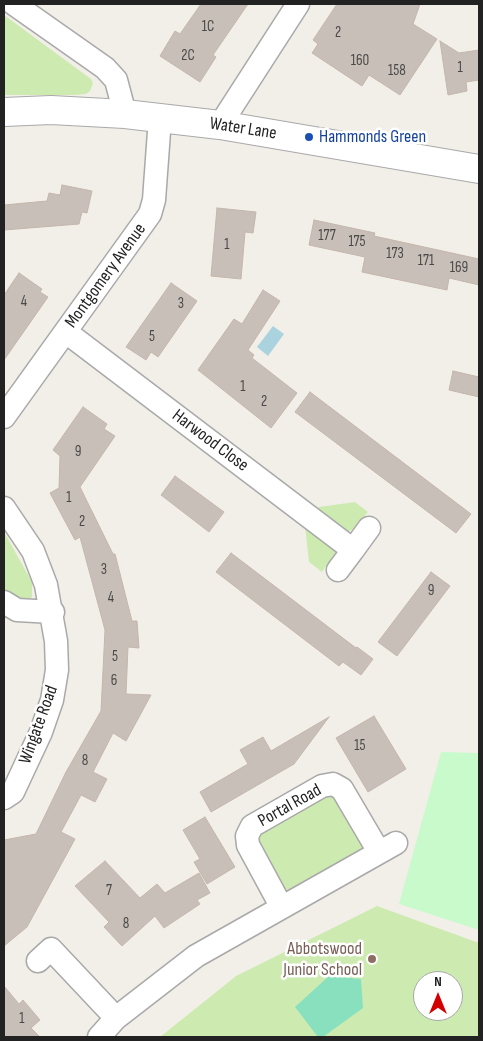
<!DOCTYPE html>
<style>
body{margin:0}
#map{position:relative;width:483px;height:1041px;overflow:hidden;background:#f2efe9;font-family:"Sofia Sans Condensed",sans-serif}
canvas{display:block}
.frame{position:absolute;inset:0;border:5px solid #222;pointer-events:none}
.north{position:absolute;left:413px;top:971px;width:50px;height:50px;box-sizing:border-box;background:#fff;border:1px solid #a7a7a7;border-radius:50%;rotate:0deg;font-size:14px;font-weight:700;line-height:20px;text-align:center;color:#222}
.north::after{content:'';display:block;margin:auto;width:18px;height:22px;background:#d40000;clip-path:polygon(50% 0,100% 100%,50% 72%,0 100%)}
</style>
<div id="map">
<canvas width="483" height="1041"></canvas>
<div class="frame"></div>
<div class="north">N</div>
</div>
<script>
const ctx = document.querySelector('canvas').getContext('2d');
ctx.lineJoin = 'round';
function fill(path, color) {
  ctx.fillStyle = color;
  ctx.fill(path, 'evenodd');
}
function poly(rows) {
  const path = new Path2D();
  for (const r of rows) {
    path.moveTo(r[0], r[1]);
    for (let i = 2; i < r.length; i += 2) path.lineTo(r[i], r[i + 1]);
  }
  return path;
}
function strokePath(path, color, width, dash) {
  ctx.strokeStyle = color;
  ctx.lineWidth = width;
  ctx.lineCap = dash ? 'butt' : 'round';
  ctx.setLineDash(dash || []);
  ctx.stroke(path);
}
function write(font, color, halo, rows, align = 'center') {
  ctx.font = font + ' "Sofia Sans Condensed",sans-serif';
  ctx.lineWidth = 5;
  ctx.setLineDash([]);
  ctx.textBaseline = 'middle';
  ctx.strokeStyle = halo;
  ctx.fillStyle = color;
  for (const [text, x, y, turn = 0] of rows) {
    ctx.save();
    ctx.translate(x, y);
    ctx.rotate((+turn || 0) * Math.PI / 180);
    ctx.textAlign = isNaN(turn) ? turn : align;
    if (halo) ctx.strokeText(text, 0, 0);
    ctx.fillText(text, 0, 0);
    ctx.restore();
  }
}
fill(poly([
 [4,15,91,79,93,83,90,91,86,94,75,95,4,95],
 [355,502,368,512,354,529,347,532,316,510,319,507],
 [305,526,337,550,322,572,309,562],
 [4,532,32,582,32,597,22,604,4,592],
 [334,790,366,848,297,889,288,890,281,887,255,844,260,831],
 [377,906,479,943,479,1037,160,1037,236,976],
 [423,981,453,981,453,1011,423,1011]
]), '#cdebb0');
fill(poly([
 [441,752,479,753,479,930,399,904]
]), '#c8facc');
fill(poly([
 [329,976,361,979,363,1008,323,1037,318,1037,295,1007]
]), '#88e0be');
fill(poly([
 [273,326,284,334,268,356,257,347]
]), '#aad3df');
const building = poly([
 [201,4,248,4,213,55,216,57,200,82,160,56,175,31,180,34,201,4],
 [337,4,420,4,413,24,437,39,400,95,369,75,362,86,312,53,318,44,313,40,337,4],
 [440,41,459,53,479,50,479,80,466,82,467,91,448,95,440,41],
 [62,185,92,191,87,213,82,212,79,224,4,230,4,205,47,201,49,193,60,195,62,185],
 [217,208,256,212,253,233,245,232,241,279,211,276,217,208],
 [314,220,375,233,374,236,479,259,479,285,449,278,447,290,362,272,365,257,309,245,314,220],
 [19,273,42,289,40,292,48,297,4,360,4,295,19,273],
 [171,283,197,301,158,357,151,352,146,360,126,347,171,283],
 [263,290,280,301,248,350,254,355,252,358,297,393,271,428,198,370,234,319,242,324,263,290],
 [453,371,479,377,479,397,449,390,453,371],
 [310,392,471,514,456,533,295,412,310,392],
 [83,407,107,424,104,429,115,436,80,487,113,554,115,554,132,621,137,621,139,648,128,647,126,694,151,695,126,741,113,733,93,772,107,779,95,802,81,795,61,832,75,839,27,927,4,946,4,840,36,834,66,772,101,711,105,630,80,537,75,540,50,493,59,488,60,456,53,450,83,407],
 [175,476,224,512,209,532,161,495,175,476],
 [231,553,356,648,357,647,373,659,361,675,343,662,339,666,216,572,231,553],
 [431,572,450,586,397,656,378,642,431,572],
 [374,716,406,769,368,792,336,738,374,716],
 [329,717,294,764,211,812,200,792,248,764,240,750,263,737,271,751,329,717],
 [205,817,235,867,207,884,194,862,200,859,183,830,205,817],
 [105,861,140,898,157,884,165,893,199,873,210,893,197,900,200,904,164,928,155,916,122,946,104,927,109,922,75,886,105,861],
 [4,986,19,1004,23,1000,40,1020,31,1028,40,1037,4,1037,4,986]
]);
fill(building, '#c7bfb8');
strokePath(building, '#c4b6ab', 1);
const minor = poly([
 [14,4,105,68,116,80,125,114],
 [220,125,298,4],
 [66,332,353,550,369,528],
 [4,417,150,214,154,200,160,118],
 [4,508,33,551,46,585,56,641,57,670,52,700,41,732,13,792,4,798],
 [338,570,353,550],
 [4,602,17,610,53,612],
 [281,906,248,845,247,836,252,826,322,786,333,784,342,789,379,852],
 [38,961,51,949,116,1018],
 [99,1037,116,1018,196,956,396,843]
]);
const tertiary = poly([
 [4,112,51,110,125,114,220,125,479,169]
]);
strokePath(minor, '#a9a9a9', 25);
strokePath(tertiary, '#a9a9a9', 30);
strokePath(minor, '#fff', 22);
strokePath(tertiary, '#fff', 28);
for (const [x, y, r, color] of [
 [309,137,5,"#1a4fb4"],
 [372,959,5,"#8d6e63"]
]) {
  const dot = new Path2D();
  dot.arc(x, y, r, 0, 2 * Math.PI);
  ctx.fillStyle = color;
  ctx.fill(dot);
  strokePath(dot, '#fff', 2);
}
write('15px', '#4b4948', null, [
 ["1C",208,27],
 ["2",338,33],
 ["2C",188,56],
 ["160",360,61],
 ["1",460,68],
 ["158",397,71],
 ["177",327,236],
 ["175",357,242],
 ["1",227,245],
 ["173",395,254],
 ["171",426,261],
 ["169",459,268],
 ["4",24,302],
 ["3",181,304],
 ["5",152,337],
 ["1",243,387],
 ["2",264,402],
 ["9",78,452],
 ["1",69,498],
 ["2",82,522],
 ["3",104,570],
 ["9",431,591],
 ["4",111,598],
 ["5",115,657],
 ["6",114,681],
 ["15",360,746],
 ["8",85,761],
 ["7",109,891],
 ["8",126,924],
 ["1",22,1019]
]);
write('18px', '#222', '#fff', [
 ["Water Lane",243,129,9],
 ["Montgomery Avenue",106,276,-54],
 ["Harwood Close",210,441,37],
 ["Wingate Road",39,725,-70],
 ["Portal Road",290,806,-29]
]);
write('18px', '#164399', '#fff', [
 ["Hammonds Green",319,137]
], 'left');
write('18px', '#785e54', '#fff', [
 ["Abbotswood",362,949],
 ["Junior School",362,970]
], 'right');
</script>
